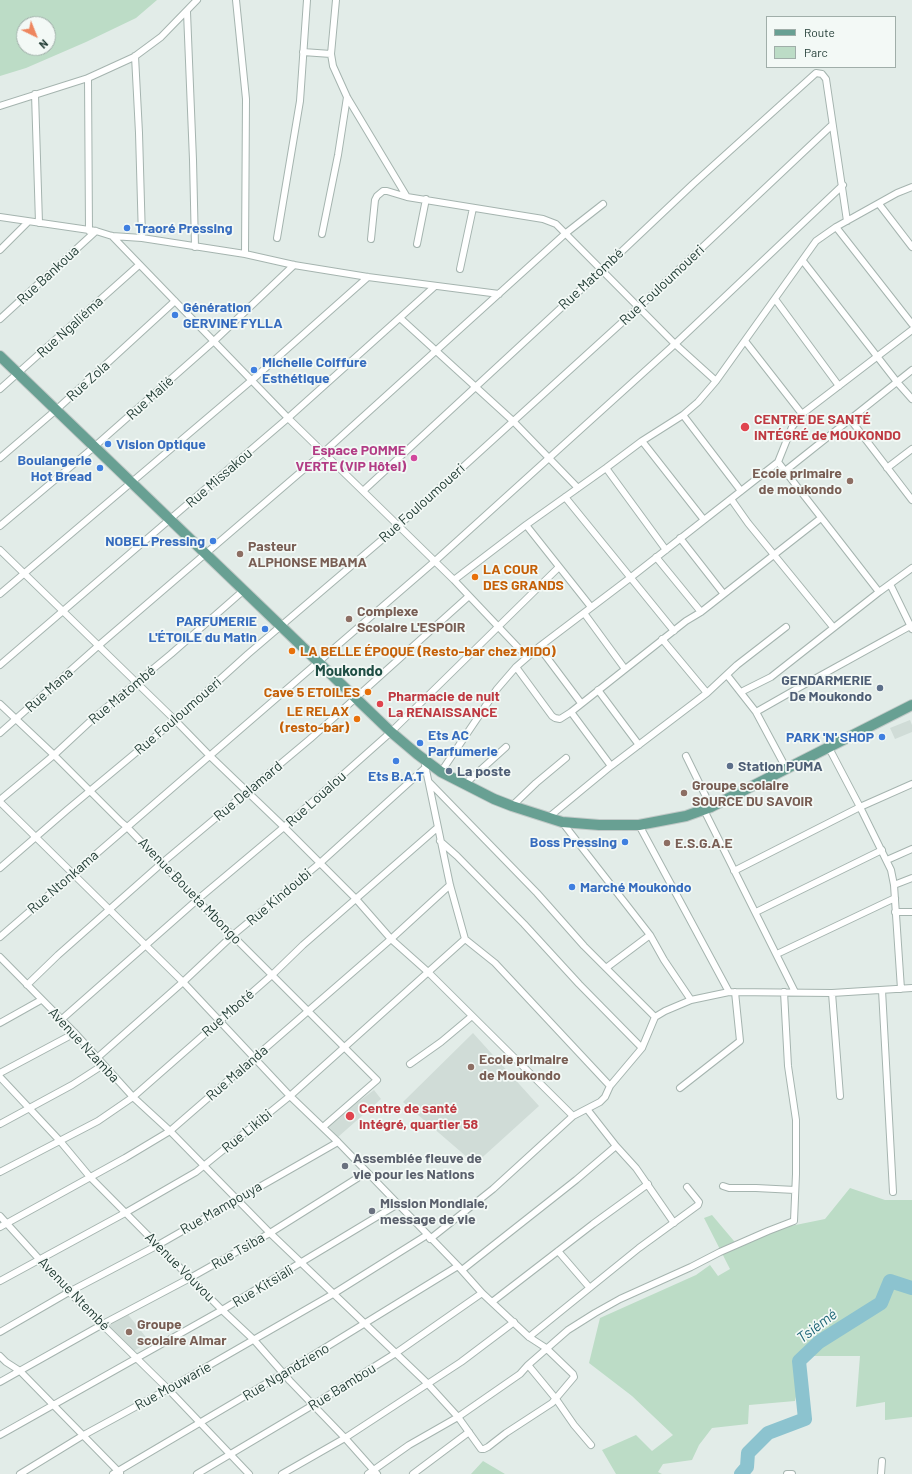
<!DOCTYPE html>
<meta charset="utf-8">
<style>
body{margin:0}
#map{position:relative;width:912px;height:1474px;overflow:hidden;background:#e2ece8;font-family:Barlow,sans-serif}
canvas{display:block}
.legend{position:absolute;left:766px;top:16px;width:130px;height:52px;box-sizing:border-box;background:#f3f9f6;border:1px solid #a0aea9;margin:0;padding:5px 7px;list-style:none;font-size:12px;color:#233d36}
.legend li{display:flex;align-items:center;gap:8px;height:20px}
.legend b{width:20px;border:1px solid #a0aea9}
.north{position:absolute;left:16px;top:16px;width:40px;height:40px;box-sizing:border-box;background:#f3f9f6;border:1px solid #a0aea9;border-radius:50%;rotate:137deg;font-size:11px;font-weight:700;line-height:16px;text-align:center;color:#233d36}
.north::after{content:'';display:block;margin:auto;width:14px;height:18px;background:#ee865e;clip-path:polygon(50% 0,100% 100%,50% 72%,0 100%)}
</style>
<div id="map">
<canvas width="912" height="1474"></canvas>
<ul class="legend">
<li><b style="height:5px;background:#68a093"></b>Route</li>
<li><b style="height:11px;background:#bcdcc6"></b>Parc</li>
</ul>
<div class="north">N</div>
</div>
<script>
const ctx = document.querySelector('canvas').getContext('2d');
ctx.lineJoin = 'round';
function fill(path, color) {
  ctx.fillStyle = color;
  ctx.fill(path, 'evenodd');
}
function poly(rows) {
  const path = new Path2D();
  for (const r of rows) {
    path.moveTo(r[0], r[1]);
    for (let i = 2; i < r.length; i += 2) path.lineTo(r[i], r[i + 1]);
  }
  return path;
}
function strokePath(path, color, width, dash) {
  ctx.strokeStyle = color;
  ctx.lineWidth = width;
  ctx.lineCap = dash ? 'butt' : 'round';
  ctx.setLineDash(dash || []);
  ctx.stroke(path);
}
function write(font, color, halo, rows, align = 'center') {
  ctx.font = font + ' Barlow,sans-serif';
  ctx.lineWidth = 3.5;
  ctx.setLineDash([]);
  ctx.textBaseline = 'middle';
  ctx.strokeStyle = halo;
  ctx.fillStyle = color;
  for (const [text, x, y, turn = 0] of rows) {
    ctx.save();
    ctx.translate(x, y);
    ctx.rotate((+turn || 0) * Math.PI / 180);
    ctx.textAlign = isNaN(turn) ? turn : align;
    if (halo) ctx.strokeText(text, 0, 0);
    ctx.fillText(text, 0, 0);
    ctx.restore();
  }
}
fill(poly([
 [910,720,912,725,912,732,895,739,890,728],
 [473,1033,539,1106,475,1164,403,1102],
 [374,1090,381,1099,338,1137,327,1125],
 [126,1312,149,1341,134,1351,106,1324]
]), '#d0dcd7');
fill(poly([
 [0,0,157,0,136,18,86,42,26,68,0,76],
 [24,24,48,24,48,48,24,48],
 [850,1188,885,1200,912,1200,912,1417,885,1420,885,1402,856,1407,860,1356,805,1356,795,1401,749,1405,748,1424,712,1428,699,1445,692,1460,663,1464,658,1472,662,1474,616,1474,602,1450,636,1435,652,1451,673,1435,632,1396,589,1363,600,1318,696,1275,710,1265,718,1276,730,1269,704,1218,712,1215,739,1247,771,1230,825,1219],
 [483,1461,505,1474,471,1474]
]), '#bcdcc6');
strokePath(poly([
 [741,1474,747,1467,748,1453,768,1433,805,1419,799,1361,819,1342,881,1303,890,1281,912,1288]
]), '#8cc3cf', 14);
const street = poly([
 [236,0,246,99,245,254],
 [336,0,331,54,333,66,347,97,407,197,543,219,556,224,675,344,716,381],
 [187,12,193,160,195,247],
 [303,52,331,54],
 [135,56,139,133,142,238],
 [88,78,89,231],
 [35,94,39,223],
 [0,106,88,78,134,57,161,37,197,0],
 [879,204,912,247],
 [0,217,96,231,112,236,142,238,245,254,294,265,368,277,499,294],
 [836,227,912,324],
 [322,234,338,155,347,97],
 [112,236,288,418,454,580,527,657],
 [277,238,300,101,307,0],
 [371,239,375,200,377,196,383,191,387,191,407,197],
 [417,244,426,199],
 [0,250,28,222],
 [803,261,897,382,912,399],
 [460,269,473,208],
 [775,299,839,386],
 [400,318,513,421,578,488],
 [0,319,96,231],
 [745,341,802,414],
 [0,389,139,265],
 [683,415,741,491],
 [850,419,912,500],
 [642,441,704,520],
 [0,458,56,410,175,301],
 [778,462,879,592],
 [606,468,666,550],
 [887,468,912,449],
 [785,471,912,370],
 [363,491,602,270,693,184,816,73,822,74,826,79,847,221],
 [565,497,674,631],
 [731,499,748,523,833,627],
 [526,525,591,607],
 [0,526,94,447,214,341,294,265],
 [680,538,723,593],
 [0,550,175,720,210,756,284,827,356,899,391,939,428,972,573,1116],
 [656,557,701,612],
 [454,580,526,525,606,468,642,441,683,415,698,402,716,381,816,241,836,227,897,193,912,187],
 [890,584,912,629],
 [0,594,252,380,368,277],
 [584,613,625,669],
 [662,639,707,693],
 [539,647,581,703],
 [0,665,288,418,434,287],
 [516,667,552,716,555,718,560,719,571,712,686,621,701,612,821,518],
 [727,675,756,712,786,768],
 [598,690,639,745],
 [741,692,771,677,879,592,912,568],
 [0,704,54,755,121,822,127,827,197,900,377,1080,323,1127],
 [571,712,611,766],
 [756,712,800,687,912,625],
 [0,733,98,646,324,452,566,233,603,204],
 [829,748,860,807,891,870,894,885,901,989],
 [686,756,711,807],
 [425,765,450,885,465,939,495,963,610,1086],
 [441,772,497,689,516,667,539,647,630,578,778,462,792,427,802,414,912,330],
 [429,782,537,893,584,946,655,1017],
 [465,784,506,747],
 [0,800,54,755,96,716,171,654,244,590],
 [0,802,183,982,290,1096,338,1142,458,1266,482,1293,529,1337,546,1348,573,1374,574,1377,552,1403,506,1433,488,1447,484,1449,481,1449,458,1417,427,1383,270,1233,170,1131,133,1097,75,1033,0,957],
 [512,806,536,783,566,758],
 [704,810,795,992],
 [549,817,611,766,707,693,737,665,786,627],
 [562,822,650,935,664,960,691,1000],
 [639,825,729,992],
 [440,841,457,856,524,924,579,984,642,1048],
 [887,860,912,849],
 [0,868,67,810,175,720,248,654,398,526,639,307,832,125],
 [734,871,860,807,912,784],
 [894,885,912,878],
 [756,912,882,850],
 [895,912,912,912],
 [0,937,434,562,675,344,843,185],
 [777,954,895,898],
 [606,968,650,935],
 [27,985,58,955,162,863,310,739,469,596],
 [882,990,893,1192],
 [832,993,840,1096],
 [62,1019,197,900,284,827,391,732,559,567],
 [0,1023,41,1000],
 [97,1058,183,982,233,935,320,863,425,768],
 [410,1064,441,1042,472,1016],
 [0,1073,75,1033],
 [0,1077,60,1141,90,1177,222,1310,254,1340,290,1381,345,1438,377,1474],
 [680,1088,740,1041,735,992],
 [587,1109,616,1146,636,1168,674,1223],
 [0,1124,72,1085,103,1065],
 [0,1172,98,1121,133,1097,272,975,303,945,437,828],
 [723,1186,729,1188,756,1188,795,1190],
 [0,1216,69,1292,168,1389,249,1474],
 [0,1227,125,1158,170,1131,391,939,450,885],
 [430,1239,493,1189,573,1116,600,1102,605,1097,610,1086,642,1048,655,1017,665,1011,691,1000,729,992,832,993,912,988],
 [558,1251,589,1287],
 [462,1270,576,1180,616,1146],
 [0,1281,125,1213,196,1172,290,1096,465,939],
 [492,1302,593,1224,648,1184],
 [0,1332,69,1292,158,1245,338,1142],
 [529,1337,639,1248,698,1205,699,1202,687,1187],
 [0,1356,6,1362,20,1371,120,1473],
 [528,1365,556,1399,574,1425,591,1445],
 [0,1382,103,1324,190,1278,270,1233,367,1172],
 [0,1435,222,1310,398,1204],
 [20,1474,82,1436,168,1389,333,1294,427,1235],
 [113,1474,284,1373,458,1266],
 [197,1474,313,1405,396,1353,482,1293],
 [282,1474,345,1438,461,1362,514,1322],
 [368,1474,409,1445,458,1417,520,1374,528,1365,568,1330,595,1313,620,1299,691,1267,720,1252,768,1231,794,1221,796,1174,796,1120,788,1066,784,992],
 [413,1474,469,1432],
 [787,1474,792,1474],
 [881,1474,882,1461]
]);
const primary = poly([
 [0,356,391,732,417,754,441,772,494,799,512,806,562,822,599,825,639,825,686,816,711,807,912,705]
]);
strokePath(street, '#a5b4af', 8);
strokePath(primary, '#c1c9c7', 12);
strokePath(street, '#fff', 6);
strokePath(primary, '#68a093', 10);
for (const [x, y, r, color] of [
 [127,228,4,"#3f7fe0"],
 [175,315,4,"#3f7fe0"],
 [254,370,4,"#3f7fe0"],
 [745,427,5,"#e0444e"],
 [108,444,4,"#3f7fe0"],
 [414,458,4,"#d1479c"],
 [100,468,4,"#3f7fe0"],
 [850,481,4,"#8d6e63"],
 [213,541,4,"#3f7fe0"],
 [240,554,4,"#8d6e63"],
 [475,577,4,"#e8710a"],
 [349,619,4,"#8d6e63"],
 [265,629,4,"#3f7fe0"],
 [292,651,4,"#e8710a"],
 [880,688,4,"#5c6f8a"],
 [368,692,4,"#e8710a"],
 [380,704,4,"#e0444e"],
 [357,719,4,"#e8710a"],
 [882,737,4,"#3f7fe0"],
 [420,743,4,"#3f7fe0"],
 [396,761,4,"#3f7fe0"],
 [730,766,4,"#5c6f8a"],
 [449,771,4,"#5c6f8a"],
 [684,793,4,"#8d6e63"],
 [625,842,4,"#3f7fe0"],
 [667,843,4,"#8d6e63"],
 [572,887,4,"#3f7fe0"],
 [471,1067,4,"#8d6e63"],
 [350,1116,5,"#e0444e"],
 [345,1166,4,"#6b7280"],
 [372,1211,4,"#6b7280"],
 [129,1332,4,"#8d6e63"]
]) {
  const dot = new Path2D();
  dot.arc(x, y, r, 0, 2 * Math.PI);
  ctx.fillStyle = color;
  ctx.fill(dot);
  strokePath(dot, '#f3f9f6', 1.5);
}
write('bold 14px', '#366cbe', '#f3f9f6', [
 ["Traoré Pressing",135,228],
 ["Génération",183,307],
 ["GERVINE FYLLA",183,323],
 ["Michelle Coiffure",262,362],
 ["Esthétique",262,378],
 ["Vision Optique",116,444],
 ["Boulangerie",92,460,"right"],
 ["Hot Bread",92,476,"right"],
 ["NOBEL Pressing",205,541,"right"],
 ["PARFUMERIE",257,621,"right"],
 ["L'ÉTOILE du Matin",257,637,"right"],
 ["Ets AC",428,735],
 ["Parfumerie",428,751],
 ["PARK 'N' SHOP",874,737,"right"],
 ["Ets B.A.T",396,776,"center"],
 ["Boss Pressing",617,842,"right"],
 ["Marché Moukondo",580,887]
], 'left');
write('14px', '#233d36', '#f3f9f6', [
 ["Rue Bankoua",48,275,-43],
 ["Rue Matombé",591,279,-43],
 ["Rue Fouloumoueri",662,285,-43],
 ["Rue Ngaliéma",70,327,-42],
 ["Rue Zola",88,381,-42],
 ["Rue Malié",150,398,-42],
 ["Rue Missakou",219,478,-41],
 ["Rue Fouloumoueri",422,503,-42],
 ["Rue Mana",49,690,-42],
 ["Rue Matombé",122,695,-40],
 ["Rue Fouloumoueri",178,716,-41],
 ["Rue Delamard",248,791,-40],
 ["Rue Loualou",316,799,-42],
 ["Rue Ntonkama",63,882,-41],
 ["Avenue Boueta Mbongo",190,891,46],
 ["Rue Kindoubi",279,897,-40],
 ["Rue Mboté",228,1013,-41],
 ["Avenue Nzamba",84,1045,47],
 ["Rue Malanda",237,1073,-41],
 ["Rue Likibi",247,1131,-39],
 ["Rue Mampouya",221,1208,-30],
 ["Rue Tsiba",238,1251,-30],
 ["Avenue Vouvou",180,1267,45],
 ["Rue Kitsiali",263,1286,-31],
 ["Avenue Ntembé",74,1294,46],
 ["Rue Ngandzieno",286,1372,-31],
 ["Rue Mouwarie",173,1386,-29],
 ["Rue Bambou",342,1387,-32]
]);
write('bold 14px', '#be3a42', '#f3f9f6', [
 ["CENTRE DE SANTÉ",754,419],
 ["INTÉGRÉ de MOUKONDO",754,435],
 ["Pharmacie de nuit",388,696],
 ["La RENAISSANCE",388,712],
 ["Centre de santé",359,1108],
 ["intégré, quartier 58",359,1124]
], 'left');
write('bold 14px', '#b23c85', '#f3f9f6', [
 ["Espace POMME",406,450],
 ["VERTE (VIP Hôtel)",406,466]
], 'right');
write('bold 14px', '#785e54', '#f3f9f6', [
 ["Ecole primaire",842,473,"right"],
 ["de moukondo",842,489,"right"],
 ["Pasteur",248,546],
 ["ALPHONSE MBAMA",248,562],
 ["Complexe",357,611],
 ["Scolaire L'ESPOIR",357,627],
 ["Groupe scolaire",692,785],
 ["SOURCE DU SAVOIR",692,801],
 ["E.S.G.A.E",675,843],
 ["Ecole primaire",479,1059],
 ["de Moukondo",479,1075],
 ["Groupe",137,1324],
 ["scolaire Almar",137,1340]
], 'left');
write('bold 14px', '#c56008', '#f3f9f6', [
 ["LA COUR",483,569],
 ["DES GRANDS",483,585],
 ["LA BELLE ÉPOQUE (Resto-bar chez MIDO)",300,651],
 ["Cave 5 ETOILES",360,692,"right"],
 ["LE RELAX",349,711,"right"],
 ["(resto-bar)",349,727,"right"]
], 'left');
write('bold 14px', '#4e5e75', '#f3f9f6', [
 ["GENDARMERIE",872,680,"right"],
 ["De Moukondo",872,696,"right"],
 ["Station PUMA",738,766],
 ["La poste",457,771]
], 'left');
write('bold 14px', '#5b616d', '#f3f9f6', [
 ["Assemblée fleuve de",353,1158],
 ["vie pour les Nations",353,1174],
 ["Mission Mondiale,",380,1203],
 ["message de vie",380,1219]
], 'left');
write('bold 15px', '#1f4e44', '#f3f9f6', [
 ["Moukondo",349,671]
]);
write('italic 15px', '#1e6677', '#f3f9f6', [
 ["Tsiémé",817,1326,-37]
]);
</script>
